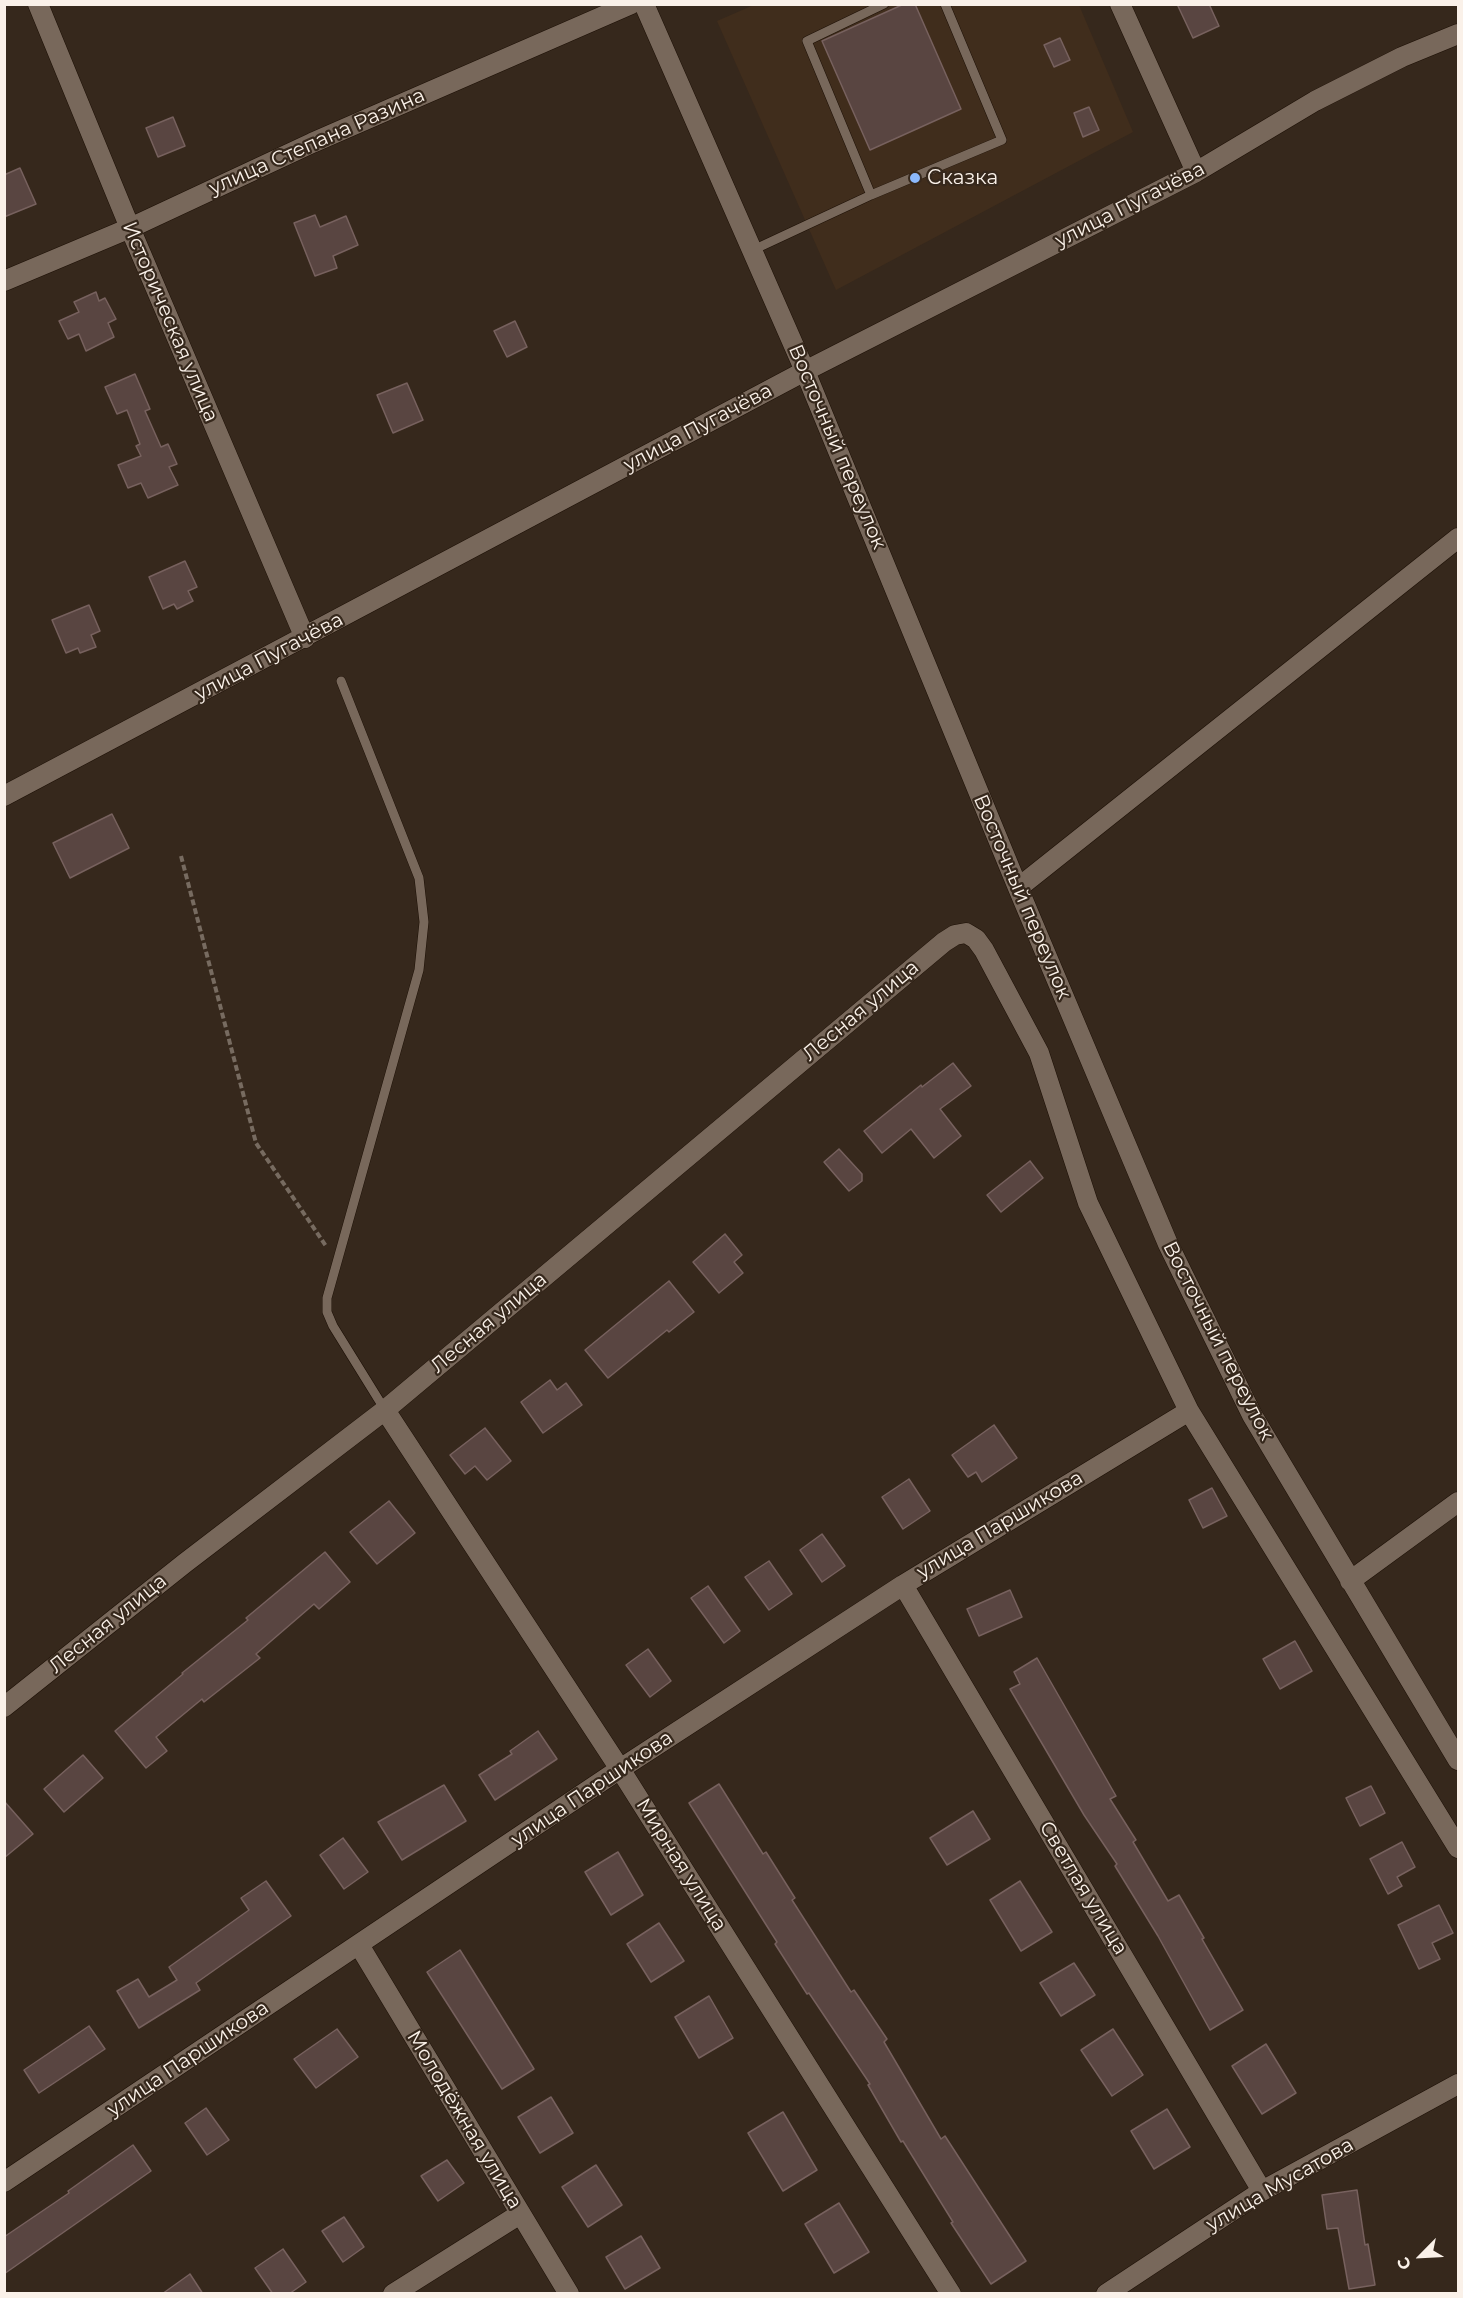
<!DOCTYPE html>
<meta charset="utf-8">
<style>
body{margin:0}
#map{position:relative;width:1463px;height:2298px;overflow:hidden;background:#36281c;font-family:Montserrat,sans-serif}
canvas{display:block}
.frame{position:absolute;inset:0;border:6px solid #faf1e9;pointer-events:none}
.north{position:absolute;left:1391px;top:2226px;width:60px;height:60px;-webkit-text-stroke:4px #36281c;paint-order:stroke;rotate:246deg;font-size:16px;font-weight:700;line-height:24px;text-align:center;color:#faf1e9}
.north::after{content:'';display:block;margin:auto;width:21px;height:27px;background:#faf1e9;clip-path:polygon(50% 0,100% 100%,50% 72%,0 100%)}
</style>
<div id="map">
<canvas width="1463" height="2298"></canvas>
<div class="frame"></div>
<div class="north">С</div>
</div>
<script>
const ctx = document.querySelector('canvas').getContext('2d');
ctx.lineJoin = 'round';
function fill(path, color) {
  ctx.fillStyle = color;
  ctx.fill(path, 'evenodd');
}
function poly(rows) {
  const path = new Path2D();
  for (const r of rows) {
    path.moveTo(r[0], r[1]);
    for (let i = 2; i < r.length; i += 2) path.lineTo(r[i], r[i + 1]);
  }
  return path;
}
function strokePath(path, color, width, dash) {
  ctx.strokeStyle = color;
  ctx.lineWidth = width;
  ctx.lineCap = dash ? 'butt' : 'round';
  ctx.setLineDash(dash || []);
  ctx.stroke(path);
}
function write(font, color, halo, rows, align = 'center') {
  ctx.font = font + ' Montserrat,sans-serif';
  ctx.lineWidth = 4.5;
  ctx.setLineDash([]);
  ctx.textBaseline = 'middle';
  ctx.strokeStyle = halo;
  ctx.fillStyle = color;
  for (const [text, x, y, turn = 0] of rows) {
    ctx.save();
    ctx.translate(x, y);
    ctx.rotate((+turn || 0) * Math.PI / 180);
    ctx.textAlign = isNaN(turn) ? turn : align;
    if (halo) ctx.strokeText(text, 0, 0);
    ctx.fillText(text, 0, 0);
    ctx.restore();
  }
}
fill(poly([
 [756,4,1079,5,1133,132,836,290,717,21]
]), '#402d1c');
const building = poly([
 [904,4,915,4,961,109,870,150,822,41,904,4],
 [1177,4,1209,4,1219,26,1193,38,1177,4],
 [1060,38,1070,60,1054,67,1044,45,1060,38],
 [1089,107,1099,130,1083,137,1074,113,1089,107],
 [173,117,185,146,158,157,146,128,173,117],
 [20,168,36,204,4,217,4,175,20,168],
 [315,215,320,227,346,216,358,245,333,256,337,268,315,276,294,223,315,215],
 [96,292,99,301,105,298,116,319,108,323,114,337,86,351,79,334,68,339,59,321,79,312,74,302,96,292],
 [515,321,527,347,507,357,494,331,515,321],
 [135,374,150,409,145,411,161,447,168,444,177,464,169,467,178,485,148,498,141,483,128,488,118,465,141,456,136,446,140,444,127,410,117,414,105,387,135,374],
 [407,383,423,420,393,433,377,395,407,383],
 [185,561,197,587,188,591,193,601,177,609,174,604,163,609,149,577,185,561],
 [89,605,100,631,91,635,96,647,80,653,78,648,66,653,52,620,89,605],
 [112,814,129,848,70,878,53,843,112,814],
 [953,1063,971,1086,940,1109,961,1136,934,1158,911,1129,882,1153,864,1131,921,1085,922,1087,953,1063],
 [839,1149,862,1174,862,1181,849,1191,824,1162,839,1149],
 [1030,1161,1043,1178,1001,1212,987,1195,1030,1161],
 [725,1234,742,1255,734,1262,743,1273,719,1293,693,1262,725,1234],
 [669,1281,694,1312,669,1332,667,1330,608,1378,585,1350,669,1281],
 [550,1380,557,1390,566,1383,582,1405,543,1433,521,1402,550,1380],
 [994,1425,1017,1458,982,1482,976,1472,968,1477,952,1455,994,1425],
 [485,1428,511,1461,487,1480,475,1466,465,1474,450,1455,485,1428],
 [909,1479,930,1511,903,1529,882,1497,909,1479],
 [1212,1488,1227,1516,1203,1528,1189,1500,1212,1488],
 [389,1501,415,1533,377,1564,350,1532,389,1501],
 [822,1534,845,1566,822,1582,800,1550,822,1534],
 [325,1552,350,1582,319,1609,314,1604,256,1654,260,1658,204,1702,202,1699,156,1737,167,1751,146,1768,115,1731,183,1674,182,1673,248,1620,246,1618,325,1552],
 [769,1561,792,1594,769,1610,745,1577,769,1561],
 [708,1586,740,1631,724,1643,691,1598,708,1586],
 [1010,1590,1022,1617,979,1636,967,1609,1010,1590],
 [1295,1641,1312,1671,1280,1689,1263,1659,1295,1641],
 [648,1649,671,1681,650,1697,626,1665,648,1649],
 [1037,1658,1116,1796,1110,1799,1136,1840,1133,1842,1168,1901,1179,1895,1204,1938,1202,1939,1243,2010,1210,2030,1158,1936,1115,1866,1117,1864,1084,1815,1010,1689,1020,1684,1014,1672,1037,1658],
 [538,1731,557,1759,495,1800,479,1775,512,1754,510,1751,538,1731],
 [83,1755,103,1778,64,1812,44,1789,83,1755],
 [719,1784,763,1854,766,1852,795,1898,792,1900,851,1992,854,1990,887,2039,884,2042,941,2139,945,2136,1026,2261,991,2284,951,2223,953,2222,903,2141,901,2142,868,2085,870,2084,809,1993,807,1994,775,1944,777,1942,689,1803,719,1784],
 [444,1785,466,1821,402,1860,378,1822,444,1785],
 [1371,1786,1385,1813,1360,1826,1346,1798,1371,1786],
 [4,1801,33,1834,4,1858,4,1801],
 [973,1811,990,1839,947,1865,930,1838,973,1811],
 [343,1838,368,1872,344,1889,320,1855,343,1838],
 [1402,1842,1415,1867,1397,1877,1402,1886,1388,1894,1370,1859,1402,1842],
 [618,1852,643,1895,611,1915,585,1872,618,1852],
 [266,1881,291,1916,196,1983,200,1990,139,2028,117,1991,138,1979,149,1997,177,1980,169,1967,249,1910,241,1898,266,1881],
 [1020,1881,1052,1932,1021,1951,990,1900,1020,1881],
 [1439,1905,1453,1933,1432,1943,1440,1959,1419,1969,1398,1925,1439,1905],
 [659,1923,684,1961,651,1982,627,1944,659,1923],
 [460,1950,534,2069,502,2089,427,1972,460,1950],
 [1074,1963,1095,1995,1061,2016,1040,1983,1074,1963],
 [709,1996,733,2038,699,2058,675,2017,709,1996],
 [89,2026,105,2049,39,2093,24,2070,89,2026],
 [337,2029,358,2057,316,2088,294,2059,337,2029],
 [1113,2029,1143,2075,1112,2096,1081,2050,1113,2029],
 [1266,2044,1296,2093,1262,2114,1232,2066,1266,2044],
 [551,2097,573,2133,540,2153,518,2117,551,2097],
 [206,2108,229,2140,207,2155,185,2123,206,2108],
 [1167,2109,1190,2147,1154,2169,1131,2131,1167,2109],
 [783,2112,817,2170,783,2191,748,2133,783,2112],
 [133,2145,151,2171,4,2274,4,2237,69,2193,68,2191,133,2145],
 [447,2160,464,2183,438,2201,421,2176,447,2160],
 [596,2165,622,2205,588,2227,562,2187,596,2165],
 [1357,2190,1365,2245,1368,2244,1375,2285,1349,2289,1338,2228,1327,2229,1322,2195,1357,2190],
 [839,2203,869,2252,834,2273,805,2224,839,2203],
 [344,2217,364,2247,343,2262,322,2231,344,2217],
 [641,2236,660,2268,625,2289,606,2257,641,2236],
 [283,2249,306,2282,289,2294,273,2294,255,2268,283,2249],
 [190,2274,203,2294,162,2294,190,2274]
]);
fill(building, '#594541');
strokePath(building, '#77615e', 1.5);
const service = poly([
 [871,195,807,41,884,4],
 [753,250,871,195,1002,140,945,4],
 [341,681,419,878,424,922,419,970,327,1298,327,1312,333,1326,385,1410]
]);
const minor = poly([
 [38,4,130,228,305,638],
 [644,4,805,371,1018,888,1168,1244,1252,1415,1458,1760],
 [1120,4,1196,172],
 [4,281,130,228,312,143,631,4],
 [4,796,805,371,1196,172,1315,101,1402,57,1458,34],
 [1018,888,1458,538],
 [385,1410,620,1769,951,2294],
 [1350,1581,1458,1502],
 [903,1585,1262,2191],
 [4,1707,185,1563,385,1410,944,942,955,935,966,933,976,939,984,950,1039,1053,1088,1203,1189,1411,1458,1848],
 [359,1945,569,2294],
 [4,2182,620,1769,903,1585,1189,1411],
 [393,2294,520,2214],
 [1106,2294,1262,2191,1458,2084]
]);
strokePath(service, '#1d1006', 10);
strokePath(minor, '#1d1006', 21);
strokePath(poly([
 [181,856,256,1143,326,1246]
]), '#776b60', 4, [6, 3]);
strokePath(service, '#78685b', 9);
strokePath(minor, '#78685b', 20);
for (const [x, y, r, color] of [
 [915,178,6,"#8cb9fc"]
]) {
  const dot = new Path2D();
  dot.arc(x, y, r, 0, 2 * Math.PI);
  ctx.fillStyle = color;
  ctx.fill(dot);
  strokePath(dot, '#36281c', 2);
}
write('20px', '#faf1e9', '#36281c', [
 ["улица Степана Разина",317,142,-24],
 ["улица Пугачёва",1130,205,-27],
 ["Историческая улица",170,322,67],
 ["улица Пугачёва",698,428,-28],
 ["Восточный переулок",837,447,67],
 ["улица Пугачёва",269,657,-28],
 ["Восточный переулок",1022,897,67],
 ["Лесная улица",861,1011,-40],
 ["Лесная улица",489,1323,-40],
 ["Восточный переулок",1218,1341,63],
 ["улица Паршикова",1000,1525,-31],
 ["Лесная улица",108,1624,-39],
 ["улица Паршикова",592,1789,-34],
 ["Мирная улица",681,1865,58],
 ["Светлая улица",1083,1888,59],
 ["улица Паршикова",188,2059,-34],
 ["Молодёжная улица",464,2120,59],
 ["улица Мусатова",1280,2185,-30]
]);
write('20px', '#faf1e9', '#36281c', [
 ["Сказка",927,178]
], 'left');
</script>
